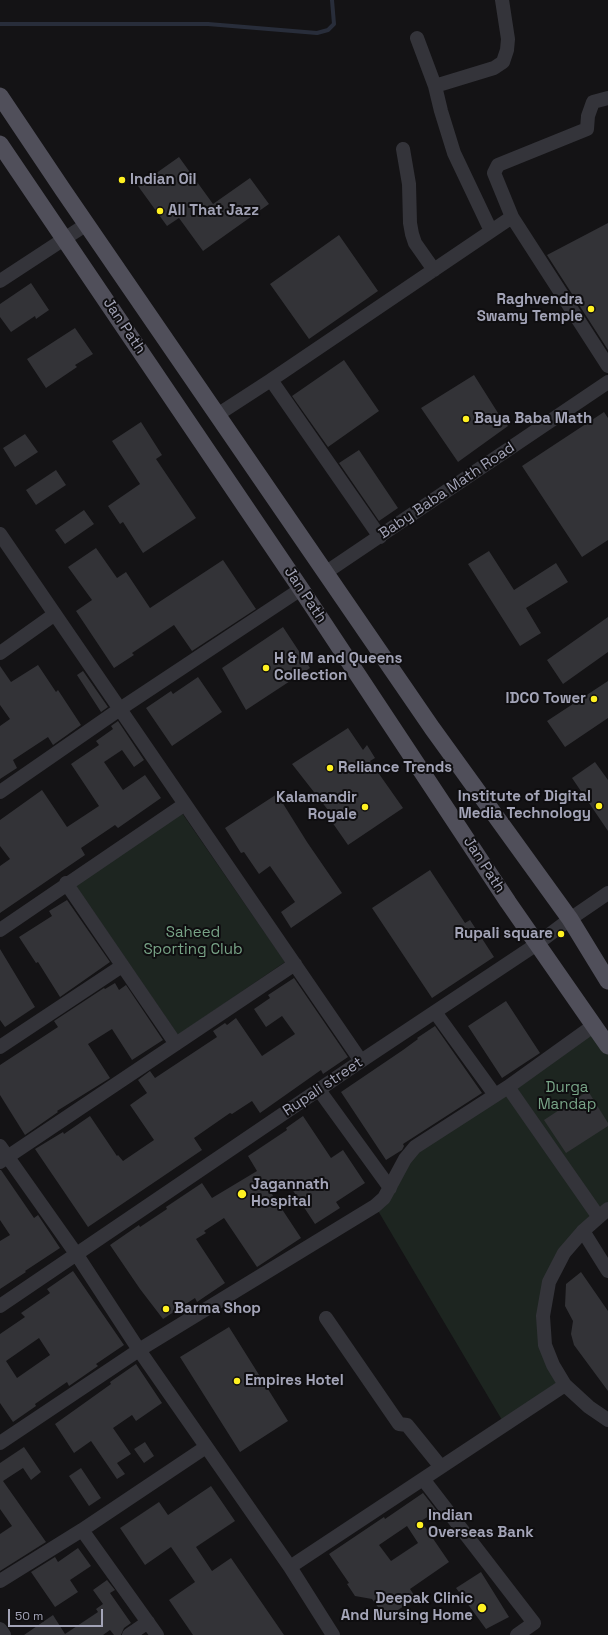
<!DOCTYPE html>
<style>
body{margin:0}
#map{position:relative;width:608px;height:1635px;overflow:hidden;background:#141315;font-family:"Space Grotesk",sans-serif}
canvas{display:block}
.scale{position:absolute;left:8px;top:1609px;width:95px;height:18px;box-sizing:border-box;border:2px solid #a3a4b7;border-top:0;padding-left:5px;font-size:12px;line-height:14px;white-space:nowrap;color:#a3a4b7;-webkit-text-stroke:3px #0f0e10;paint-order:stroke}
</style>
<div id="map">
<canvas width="608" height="1635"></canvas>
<div class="scale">50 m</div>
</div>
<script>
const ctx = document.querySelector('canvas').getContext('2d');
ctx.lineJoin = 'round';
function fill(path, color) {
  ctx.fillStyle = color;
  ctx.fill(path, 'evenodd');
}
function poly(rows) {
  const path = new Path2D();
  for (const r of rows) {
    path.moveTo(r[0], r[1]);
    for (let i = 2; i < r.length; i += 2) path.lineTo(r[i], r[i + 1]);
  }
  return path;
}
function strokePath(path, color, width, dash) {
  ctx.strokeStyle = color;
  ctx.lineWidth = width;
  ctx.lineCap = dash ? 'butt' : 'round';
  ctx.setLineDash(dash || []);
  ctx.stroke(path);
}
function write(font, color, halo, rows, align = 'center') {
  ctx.font = font + ' "Space Grotesk",sans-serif';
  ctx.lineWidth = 4;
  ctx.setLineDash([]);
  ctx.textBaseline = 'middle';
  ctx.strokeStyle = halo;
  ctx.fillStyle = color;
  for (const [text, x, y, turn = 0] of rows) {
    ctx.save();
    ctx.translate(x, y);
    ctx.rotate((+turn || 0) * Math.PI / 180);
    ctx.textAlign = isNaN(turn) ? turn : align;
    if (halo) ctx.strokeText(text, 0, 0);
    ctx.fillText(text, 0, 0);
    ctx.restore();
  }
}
fill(poly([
 [182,813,285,962,178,1035,74,883],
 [593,1028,608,1049,608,1207,599,1214,510,1087],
 [507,1092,596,1216,563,1252,541,1315,562,1384,502,1420,377,1209,416,1151]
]), '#1d2520');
strokePath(poly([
 [0,24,208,24,317,33,328,30,334,24,332,0]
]), '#282d3a', 4);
fill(poly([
 [179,157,213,204,250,178,269,204,203,251,179,218,167,226,138,186],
 [608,223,608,350,547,255],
 [339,235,378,291,309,339,270,284],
 [31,283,49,310,36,319,35,316,11,332,0,317,0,304],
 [75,328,93,354,75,365,77,367,46,388,27,359],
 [344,360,379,411,328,447,292,396],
 [474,375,498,413,508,426,458,462,421,408],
 [604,412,608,418,608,540,582,557,522,466],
 [141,422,162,455,156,459,196,518,143,553,123,522,120,524,108,506,140,484,112,441],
 [25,434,38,452,15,467,3,448],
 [359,450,398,508,379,521,339,463],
 [56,470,66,485,36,505,26,490],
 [84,510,94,524,65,544,55,530],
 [96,548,117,578,126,572,150,608,223,560,256,609,192,651,174,625,132,653,134,655,114,668,76,611,92,600,68,567],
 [489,551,514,590,556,563,568,582,526,608,541,633,520,646,468,564],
 [608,617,608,652,563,684,547,660],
 [283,627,310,668,246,710,222,668],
 [38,665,56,692,58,690,81,725,53,745,48,737,13,760,17,768,0,779,0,726,10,719,0,705,0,666,11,682],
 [83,671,108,707,101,712,77,675],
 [198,677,222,712,172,746,146,708,171,691,173,694],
 [608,681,608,718,565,747,547,721],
 [118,721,144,760,134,767,122,750,104,762,123,790,145,775,161,798,118,828,115,825,81,848,85,855,0,913,0,866,10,859,0,846,0,820,42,790,67,827,99,806,71,764,99,745,96,741,113,729,111,726],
 [348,728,363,750,367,745,375,758,370,761,403,808,348,845,325,812,328,810,292,764],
 [595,762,608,780,608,831,572,778],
 [277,794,307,842,342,893,291,928,281,912,295,902,270,866,259,874,244,852,241,853,225,828],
 [430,870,465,923,470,920,494,957,432,998,372,908],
 [67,900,110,962,60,997,38,962,36,963,19,937,52,916,49,911],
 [0,949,35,1007,5,1027,0,1020],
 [294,978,348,1057,323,1074,321,1070,260,1113,252,1101,232,1114,230,1113,194,1138,202,1150,88,1227,35,1149,63,1132,64,1134,90,1116,117,1156,118,1155,123,1161,154,1140,130,1105,147,1093,138,1080,150,1071,155,1078,217,1037,213,1031,225,1023,227,1025,236,1018,262,1056,295,1034,282,1016,266,1027,254,1009,270,998,268,995],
 [115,983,119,990,126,985,163,1040,132,1060,112,1029,88,1044,110,1078,57,1111,58,1112,25,1135,0,1095,0,1065,58,1027,54,1021,104,988,105,989],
 [506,1001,540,1053,502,1078,468,1026],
 [435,1026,482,1093,403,1144,404,1146,402,1150,386,1160,341,1092,403,1050,418,1039,417,1038],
 [588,1091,608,1123,608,1126,566,1153,544,1120],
 [303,1116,331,1158,343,1150,365,1183,336,1202,340,1208,315,1224,286,1180,270,1191,301,1238,257,1267,224,1218,204,1231,206,1233,196,1239,225,1283,197,1302,195,1298,163,1319,140,1289,110,1245,139,1225,140,1227,167,1209,166,1207,202,1183,212,1198,257,1171,248,1156,287,1130,286,1128],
 [0,1170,1,1170,34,1218,38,1215,60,1248,25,1271,26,1272,0,1289,0,1241,10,1235,0,1220],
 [73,1271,124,1345,96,1364,98,1366,69,1386,67,1382,35,1404,36,1406,13,1422,0,1403,0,1334,25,1317,21,1313,50,1293,47,1289],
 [39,1338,50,1355,17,1378,6,1361],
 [581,1272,608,1311,608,1391,574,1345,571,1334,573,1321,565,1306,566,1284],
 [229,1327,288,1421,240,1452,180,1357],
 [136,1364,162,1403,136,1421,132,1415,113,1428,131,1454,117,1463,125,1474,117,1479,91,1441,74,1453,55,1424,111,1384,110,1382],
 [145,1442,154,1456,144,1463,134,1449],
 [24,1447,41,1472,31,1480,23,1468,3,1481,46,1542,0,1571,0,1534,12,1526,0,1509,0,1463],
 [81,1468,101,1498,89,1506,69,1476],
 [211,1486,235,1521,196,1547,212,1571,231,1558,284,1635,193,1635,169,1600,195,1582,171,1547,145,1565,120,1528,159,1502,168,1515],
 [423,1493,437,1511,421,1521,449,1562,410,1589,416,1598,386,1618,372,1599,355,1596,347,1584,349,1583,329,1554,384,1517,385,1519],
 [407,1526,418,1543,391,1561,379,1545],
 [78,1548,91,1566,70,1580,78,1592,55,1607,31,1572,55,1557,58,1562],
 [481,1572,509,1617,486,1629,456,1588],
 [107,1580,115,1590,110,1593,131,1623,124,1628,121,1635,114,1635,110,1630,103,1635,24,1635,53,1615,65,1634,98,1612,96,1609,103,1604,93,1590]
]), '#333337');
strokePath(poly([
 [417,38,435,86,441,111,454,153,491,231],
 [435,86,494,68,503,62,507,50,508,39,502,0],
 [403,149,409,184,410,223,412,234,415,243,434,270],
 [512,217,494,173,498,165,587,129,588,116,593,102,608,98],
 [0,281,87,224],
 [217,415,271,380],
 [0,534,361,1061],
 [380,537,271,380,512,217,608,366],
 [325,573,608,382],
 [0,653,55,614],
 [0,792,120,709,301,589],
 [66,883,176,1044],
 [0,930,185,804],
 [435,1012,495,1095],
 [0,1047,122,966],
 [508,1087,598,1216],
 [319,1090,390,1188],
 [0,1146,77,1255,139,1350,290,1567,333,1635],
 [0,1162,295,964],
 [583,1231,608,1271],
 [0,1306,361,1061,537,944,570,919,608,893],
 [326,1318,399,1424,407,1425,441,1467],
 [565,1385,553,1365,545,1345,543,1316,549,1282,564,1253,583,1231,608,1209],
 [0,1443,139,1350,375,1206,384,1198,405,1159,415,1147,508,1087,593,1026],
 [423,1479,565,1385,589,1407,608,1420],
 [82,1530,157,1635],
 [290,1567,423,1479,534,1623,517,1635],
 [0,1581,82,1530,206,1447],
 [0,1629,4,1635],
 [129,1635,148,1622]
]), '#34343a', 14);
strokePath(poly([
 [0,96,63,190,432,728,570,919,608,981],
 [0,144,301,589,508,902,608,1046]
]), '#504f5a', 17);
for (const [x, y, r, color] of [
 [122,180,4,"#fff121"],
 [160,211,4,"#fff121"],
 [591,309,4,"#fff121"],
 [466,419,4,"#fff121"],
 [266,668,4,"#fff121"],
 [594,699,4,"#fff121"],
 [330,768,4,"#fff121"],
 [599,806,4,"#fff121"],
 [365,807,4,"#fff121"],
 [561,934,4,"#fff121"],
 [242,1194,5,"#fff121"],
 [166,1309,4,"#fff121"],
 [237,1381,4,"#fff121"],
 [420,1525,4,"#fff121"],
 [482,1608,5,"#fff121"]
]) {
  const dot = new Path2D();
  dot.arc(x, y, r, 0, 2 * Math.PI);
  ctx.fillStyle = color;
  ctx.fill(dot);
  strokePath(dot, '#0f0e10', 1.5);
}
write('bold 15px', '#a3a4b7', '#0f0e10', [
 ["Indian Oil",130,180],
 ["All That Jazz",168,211],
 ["Raghvendra",583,300,"right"],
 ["Swamy Temple",583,317,"right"],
 ["Baya Baba Math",474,419],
 ["H & M and Queens",274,659],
 ["Collection",274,676],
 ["IDCO Tower",586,699,"right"],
 ["Reliance Trends",338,768],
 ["Institute of Digital",591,797,"right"],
 ["Media Technology",591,814,"right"],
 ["Kalamandir",357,798,"right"],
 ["Royale",357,815,"right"],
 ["Rupali square",553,934,"right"],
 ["Jagannath",251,1185],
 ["Hospital",251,1202],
 ["Barma Shop",174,1309],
 ["Empires Hotel",245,1381],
 ["Indian",428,1516],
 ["Overseas Bank",428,1533],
 ["Deepak Clinic",473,1599,"right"],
 ["And Nursing Home",473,1616,"right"]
], 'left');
write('15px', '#a3a4b7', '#0f0e10', [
 ["Jan Path",124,326,56],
 ["Baby Baba Math Road",447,491,-34],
 ["Jan Path",305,595,56],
 ["Jan Path",484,865,57],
 ["Rupali street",323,1087,-34]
]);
write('15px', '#78a487', '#0f0e10', [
 ["Saheed",193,933],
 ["Sporting Club",193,950],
 ["Durga",567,1088],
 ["Mandap",567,1105]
]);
</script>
